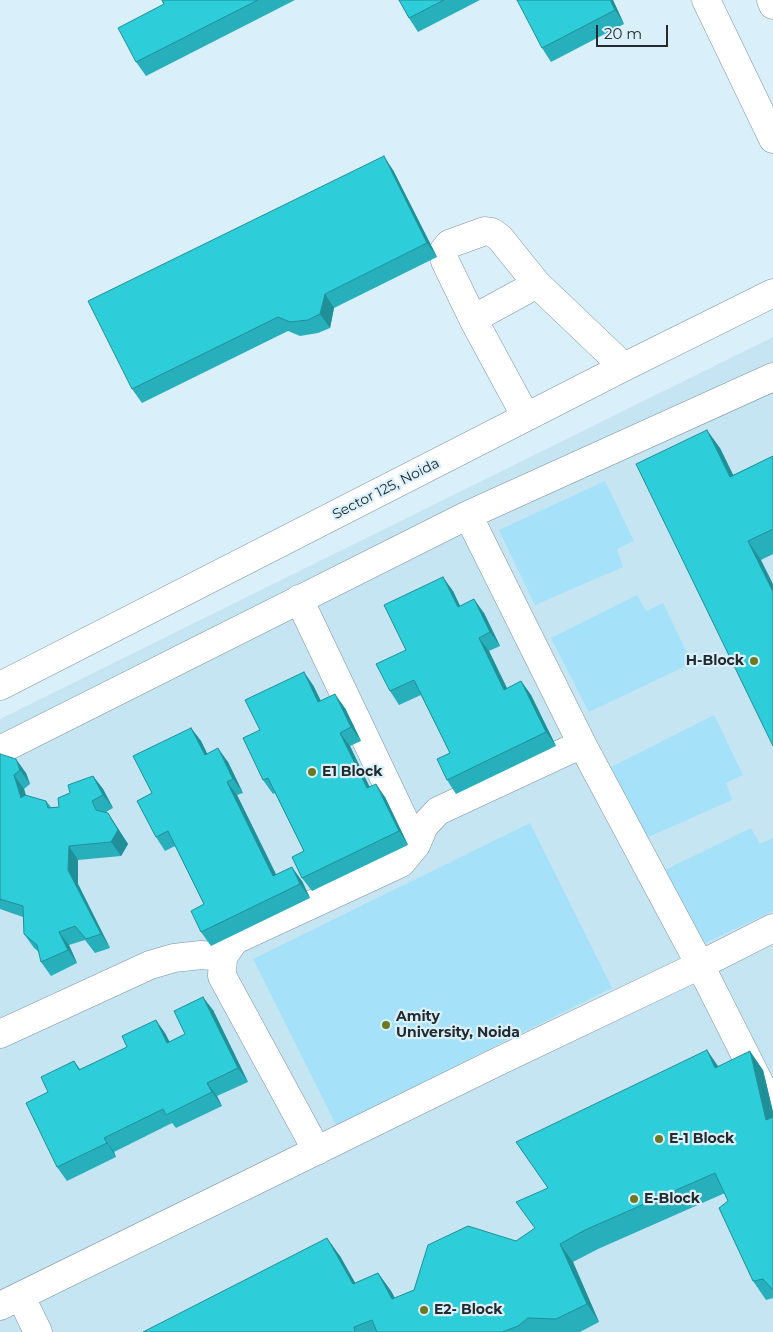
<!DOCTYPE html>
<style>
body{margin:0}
#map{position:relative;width:773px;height:1332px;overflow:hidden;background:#d9f0fa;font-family:Montserrat,sans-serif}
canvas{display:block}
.scale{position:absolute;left:596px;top:25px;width:72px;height:22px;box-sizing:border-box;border:2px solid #232b2f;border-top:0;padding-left:6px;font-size:15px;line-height:18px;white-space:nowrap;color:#232b2f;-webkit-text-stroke:4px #d9f0fa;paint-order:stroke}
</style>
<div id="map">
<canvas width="773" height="1332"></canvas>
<div class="scale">20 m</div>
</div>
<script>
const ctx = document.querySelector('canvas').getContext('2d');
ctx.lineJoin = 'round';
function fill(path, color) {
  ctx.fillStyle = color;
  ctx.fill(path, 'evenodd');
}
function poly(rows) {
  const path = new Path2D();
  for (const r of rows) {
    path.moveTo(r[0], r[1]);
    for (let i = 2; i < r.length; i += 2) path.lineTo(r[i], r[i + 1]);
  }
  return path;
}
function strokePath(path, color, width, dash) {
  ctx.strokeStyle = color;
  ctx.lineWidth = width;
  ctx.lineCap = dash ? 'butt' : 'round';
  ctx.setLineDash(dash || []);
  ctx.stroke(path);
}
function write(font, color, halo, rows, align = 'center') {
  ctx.font = font + ' Montserrat,sans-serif';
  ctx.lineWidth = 4.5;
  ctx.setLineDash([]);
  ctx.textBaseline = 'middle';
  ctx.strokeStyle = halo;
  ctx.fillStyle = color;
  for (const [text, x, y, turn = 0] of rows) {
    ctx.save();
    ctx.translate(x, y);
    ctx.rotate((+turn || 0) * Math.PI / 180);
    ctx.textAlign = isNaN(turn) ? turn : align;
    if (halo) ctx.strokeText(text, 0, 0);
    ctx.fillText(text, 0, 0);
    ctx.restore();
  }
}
fill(poly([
 [773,337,773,1332,0,1332,0,719]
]), '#c6e5f2');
fill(poly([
 [605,481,634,541,617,549,623,567,535,605,499,530],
 [637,595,646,611,663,603,692,663,589,712,551,638],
 [714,715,743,775,726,783,732,800,644,839,609,768],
 [530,823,612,988,336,1125,253,959],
 [751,828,760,844,773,838,773,911,705,943,665,870]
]), '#a5e1f8');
const minor = poly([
 [706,0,773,139],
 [771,0,773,5],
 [473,319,537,284],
 [526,417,473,319,445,261,443,252,449,244,485,231,492,232,500,238,537,284,624,367],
 [468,515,582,744,700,965,773,1110],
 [299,599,416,845],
 [0,686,624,367,773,293],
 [0,750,468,515,773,377],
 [0,1034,150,965,174,958,201,955,223,957],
 [317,1151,222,976,223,957,235,940,401,863,416,845,424,826,438,811,582,744],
 [21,1297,38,1332],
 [0,1306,497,1062,700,965,773,928]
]);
strokePath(minor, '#7d929b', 29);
strokePath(minor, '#fff', 28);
fill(poly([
 [162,0,295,0,146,76,136,62,164,4],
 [399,0,480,0,418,32,409,18],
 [613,0,624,24,551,62,542,48],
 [393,170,437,257,334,308,330,328,318,333,300,336,288,331,142,403,132,389],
 [720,448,733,475,773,456,773,554,761,560,773,746],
 [453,591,460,606,484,613,500,646,489,651,507,688,521,681,531,695,556,746,456,794,447,780,450,753,421,695,399,705,390,691,406,650],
 [313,685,321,701,345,708,361,741,350,746,369,787,385,797,408,845,312,891,302,878,304,851,275,793,273,794,263,780,260,730],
 [191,728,201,741,207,754,228,762,243,793,237,795,276,874,302,881,310,898,211,946,201,932,204,904,175,846,165,851,156,837,152,793],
 [0,754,26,773,30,784,24,789,26,796,46,801,51,807,59,807,70,793,93,776,103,789,113,808,106,812,117,827,128,844,121,856,78,860,78,884,110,948,95,953,85,940,69,945,77,963,51,976,41,962,39,952,34,948,24,934,23,917,0,909],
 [213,1010,248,1082,217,1096,222,1106,176,1128,172,1123,114,1152,116,1157,67,1181,57,1167,48,1092,74,1061,80,1069,165,1033,169,1042,185,1034],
 [718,1066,763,1070,773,1112,773,1298,766,1300,753,1281,728,1201,725,1193,598,1249,573,1262,599,1322,580,1332,143,1332,340,1256,355,1283,378,1273,391,1291,395,1298,414,1290,516,1241,535,1229,548,1188]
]), '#27b0bb');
fill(poly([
 [610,0,613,0,624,24,615,10],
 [384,156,393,170,437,257,427,243],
 [325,294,334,308,330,328,320,314],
 [707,430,720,448,743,495,730,477],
 [748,541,761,560,773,584,773,592],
 [443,577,453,591,467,621,458,607],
 [474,599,484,613,500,646,490,632],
 [479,638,489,651,514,703,504,690],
 [304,672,313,685,328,716,318,702],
 [521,681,531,695,556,746,546,732],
 [335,694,345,708,361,741,351,727],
 [191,728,201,741,215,769,205,755],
 [340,733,350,746,377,802,367,788],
 [218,748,228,762,243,793,233,779],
 [16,759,26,773,30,784,20,770],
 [14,775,24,789,31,812,21,798],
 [93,776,103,789,113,808,103,795],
 [227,782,237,795,283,889,273,876],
 [376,784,385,797,408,845,399,831],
 [108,813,117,827,128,844,121,856,111,842],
 [69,846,78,860,78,884,110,948,101,934,68,870],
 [292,867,302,881,310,898,300,884],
 [59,932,69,945,77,963,68,950],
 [203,997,213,1010,248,1082,238,1068],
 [156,1020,165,1033,177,1056,167,1043],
 [707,1050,720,1069,715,1068],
 [750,1051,763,1070,773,1112,773,1129,766,1120],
 [207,1083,217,1096,222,1106,212,1092],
 [104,1138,114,1152,116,1157,107,1143],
 [327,1238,340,1256,366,1302,353,1284],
 [560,1244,573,1262,599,1322,587,1304],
 [378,1273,391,1291,405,1317,392,1299]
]), '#209098');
const building = poly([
 [162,0,258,0,136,62,118,28,164,4,162,0],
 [399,0,444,0,409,18,399,0],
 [517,0,610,0,615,10,542,48,517,0],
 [384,156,427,243,325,294,320,314,308,320,290,322,278,317,132,389,88,301,384,156],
 [707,430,730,477,773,456,773,529,748,541,773,592,773,746,636,464,707,430],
 [443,577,458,607,474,599,490,632,479,638,504,690,521,681,546,732,447,780,437,759,450,753,414,680,390,691,376,664,406,650,384,605,443,577],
 [304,672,318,702,335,694,351,727,340,733,367,788,376,784,399,831,302,878,292,857,304,851,268,778,263,780,243,738,260,730,245,700,304,672],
 [191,728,205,755,218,748,233,779,227,782,273,876,292,867,300,884,201,932,191,911,204,904,168,831,156,837,137,801,152,793,133,756,191,728],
 [0,754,16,759,20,770,14,775,21,798,25,795,46,801,48,808,59,807,58,798,70,793,68,785,93,776,103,795,92,801,96,810,108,813,118,830,111,842,69,846,68,870,101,934,86,939,75,926,59,932,68,950,41,962,37,945,24,934,23,906,0,899,0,754],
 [203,997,238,1068,207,1083,212,1092,166,1115,163,1109,104,1138,107,1143,57,1167,26,1103,48,1092,41,1077,74,1061,79,1070,127,1047,122,1036,156,1020,167,1043,185,1034,174,1011,203,997],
 [707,1050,715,1068,750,1051,766,1120,773,1117,773,1290,763,1279,753,1281,719,1208,728,1201,715,1173,585,1230,560,1244,587,1304,556,1319,528,1318,518,1326,502,1332,377,1332,372,1320,354,1327,355,1332,143,1332,327,1238,353,1284,378,1273,392,1299,414,1290,428,1245,468,1226,516,1241,535,1228,516,1202,548,1188,516,1142,707,1050]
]);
fill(building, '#2dcdd9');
strokePath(building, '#209098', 1);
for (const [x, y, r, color] of [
 [754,661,5,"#6d7823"],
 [312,772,5,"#6d7823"],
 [386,1025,5,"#6d7823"],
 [659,1139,5,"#6d7823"],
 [634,1199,5,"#6d7823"],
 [424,1310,5,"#6d7823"]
]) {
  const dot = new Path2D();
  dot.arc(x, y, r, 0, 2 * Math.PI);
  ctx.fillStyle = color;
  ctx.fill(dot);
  strokePath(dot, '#d9f0fa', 2);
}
write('14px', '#232b2f', '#d9f0fa', [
 ["Sector 125, Noida",386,489,-27]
]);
write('bold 14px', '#232b2f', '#d9f0fa', [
 ["H-Block",744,661,"right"],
 ["E1 Block",322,772],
 ["Amity",396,1017],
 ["University, Noida",396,1033],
 ["E-1 Block",669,1139],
 ["E-Block",644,1199],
 ["E2- Block",434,1310]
], 'left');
</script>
